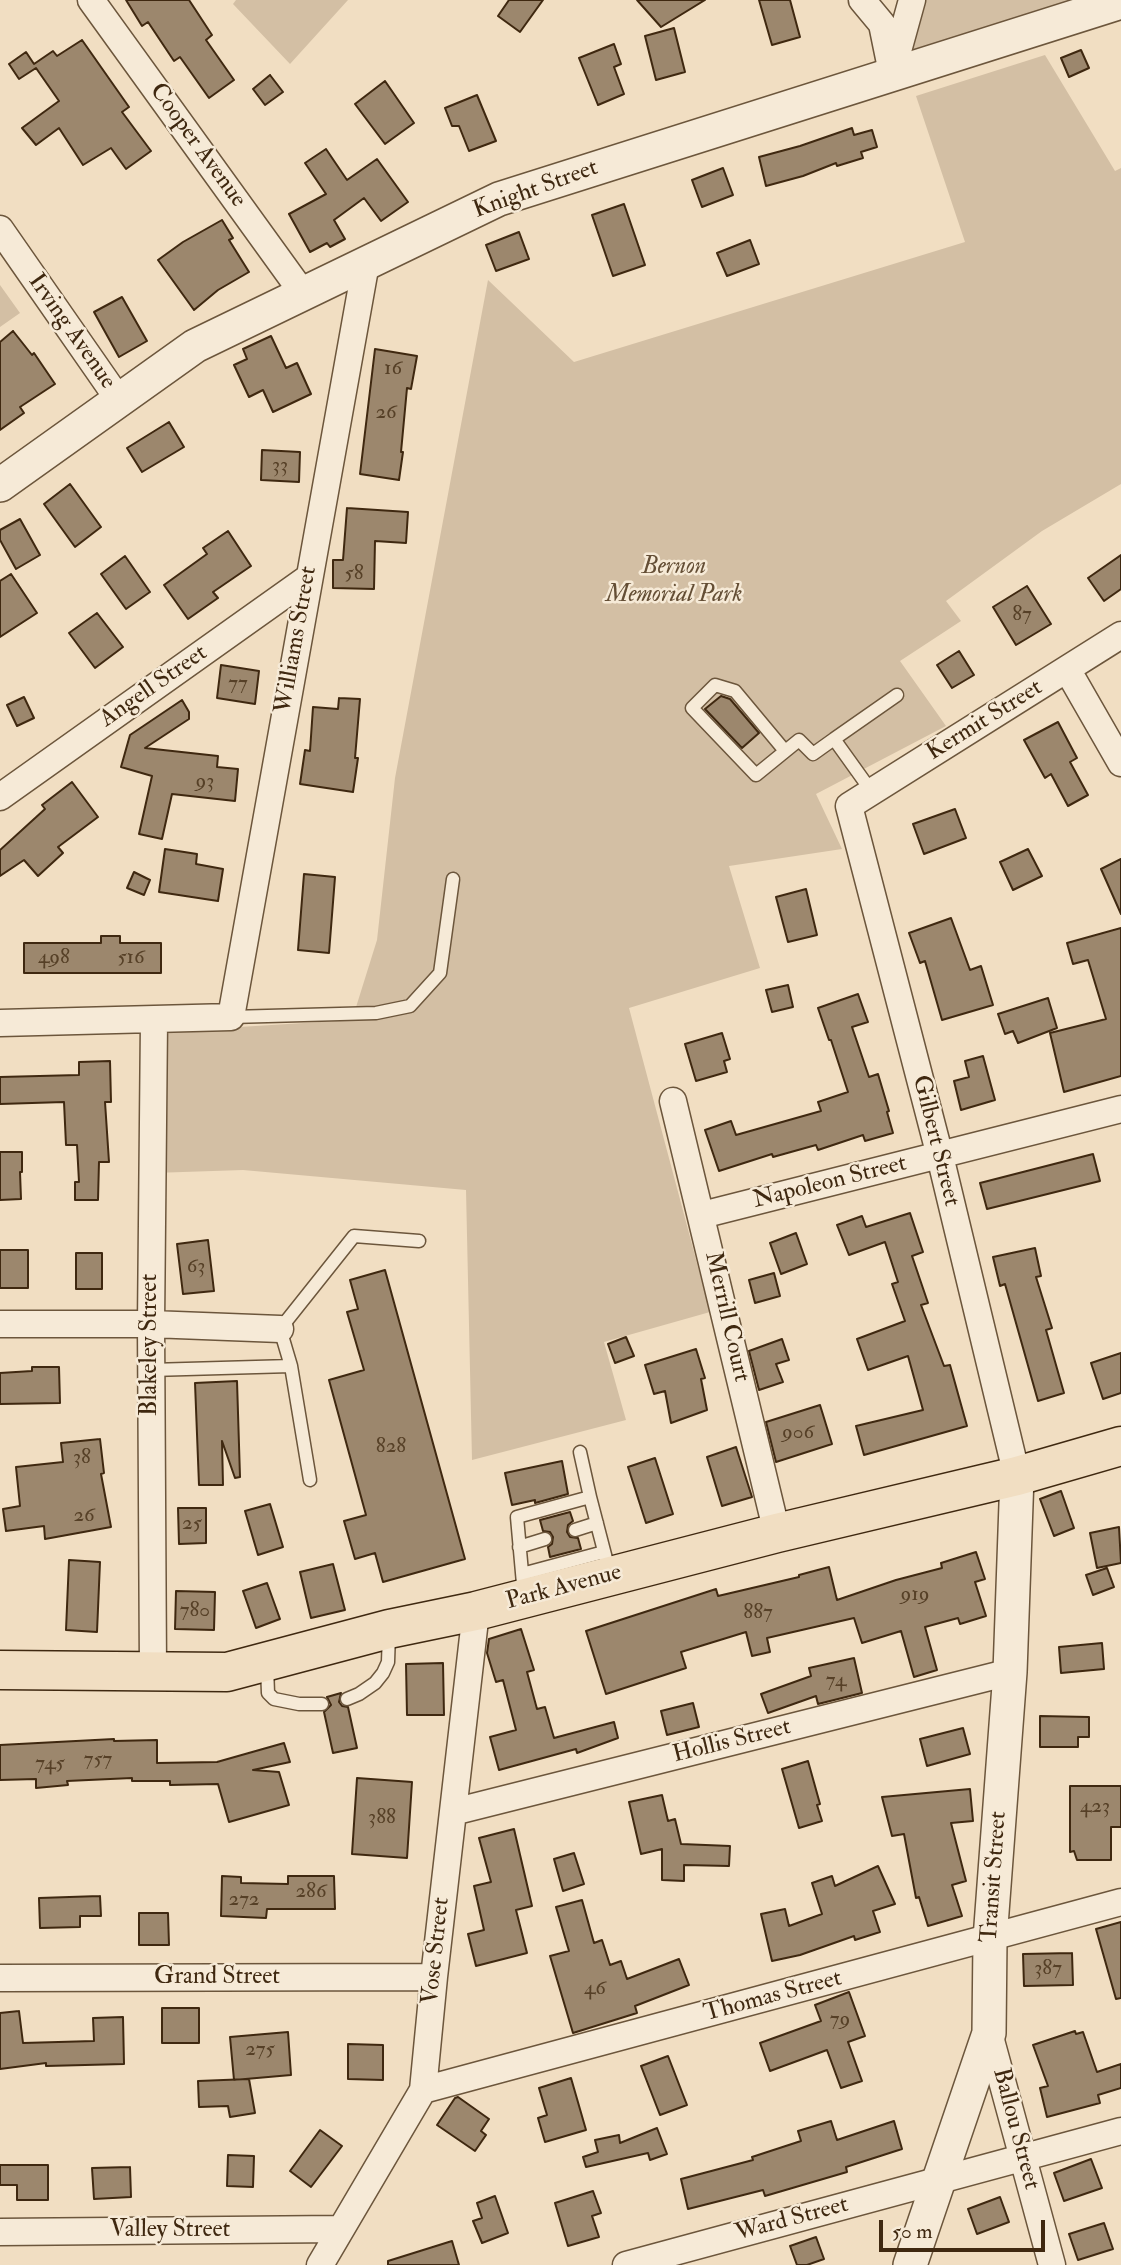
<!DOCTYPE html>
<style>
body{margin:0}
#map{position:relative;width:1121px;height:2265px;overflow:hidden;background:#f1dec2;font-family:"IM FELL Double Pica",serif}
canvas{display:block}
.scale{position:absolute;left:879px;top:2220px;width:166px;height:32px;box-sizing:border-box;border:4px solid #3f2810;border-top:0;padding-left:9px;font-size:21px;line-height:24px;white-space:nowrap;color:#3f2810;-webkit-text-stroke:5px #f6ead7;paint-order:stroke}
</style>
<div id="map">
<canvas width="1121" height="2265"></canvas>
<div class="scale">50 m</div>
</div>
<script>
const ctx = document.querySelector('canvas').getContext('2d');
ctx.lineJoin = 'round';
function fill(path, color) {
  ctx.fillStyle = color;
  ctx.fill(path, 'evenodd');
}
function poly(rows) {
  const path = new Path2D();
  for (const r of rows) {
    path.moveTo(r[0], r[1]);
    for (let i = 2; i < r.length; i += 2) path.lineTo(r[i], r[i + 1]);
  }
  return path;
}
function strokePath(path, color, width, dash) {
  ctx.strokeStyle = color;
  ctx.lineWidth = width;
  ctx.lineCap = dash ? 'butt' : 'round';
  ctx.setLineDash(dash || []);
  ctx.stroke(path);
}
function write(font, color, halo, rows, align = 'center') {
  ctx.font = font + ' "IM FELL Double Pica",serif';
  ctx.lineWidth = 5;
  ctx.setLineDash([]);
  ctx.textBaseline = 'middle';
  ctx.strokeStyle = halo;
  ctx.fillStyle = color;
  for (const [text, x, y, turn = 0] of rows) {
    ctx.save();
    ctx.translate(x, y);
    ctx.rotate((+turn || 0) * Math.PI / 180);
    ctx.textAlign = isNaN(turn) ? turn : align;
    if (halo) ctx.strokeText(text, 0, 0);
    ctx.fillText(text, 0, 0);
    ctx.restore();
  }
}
fill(poly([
 [236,0,348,0,290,64,233,4],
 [918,0,1082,0,900,64],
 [1045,55,1115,171,1121,168,1121,484,1042,531,946,601,961,621,900,661,946,726,816,794,842,849,729,866,760,968,629,1008,710,1312,604,1342,626,1420,472,1460,466,1190,243,1170,153,1173,159,1032,352,1020,377,940,395,778,488,280,574,362,965,242,916,96],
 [0,285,20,313,0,327]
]), '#d3bfa4');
const building = poly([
 [126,0,189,0,212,35,206,40,234,80,209,98,180,57,174,61,148,22,142,26,126,0],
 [509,0,543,0,520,32,498,16,509,0],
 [637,0,705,0,661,27,637,0],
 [759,0,790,0,800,37,772,45,759,0],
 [674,28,685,72,656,80,645,36,674,28],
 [82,40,129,107,122,112,151,151,126,169,111,148,83,165,59,128,36,145,22,128,59,101,36,68,19,79,9,64,26,52,34,64,53,51,57,56,82,40],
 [614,44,621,64,614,67,624,94,598,105,579,58,614,44],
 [1081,50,1089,68,1069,77,1061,58,1081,50],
 [270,75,283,92,265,105,253,89,270,75],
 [385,81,414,123,385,144,355,104,385,81],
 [477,95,496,141,469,151,459,126,452,126,445,108,477,95],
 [852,128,854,135,872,130,877,147,861,152,863,158,837,166,836,163,803,176,766,186,759,157,800,146,852,128],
 [326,149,347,180,377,159,408,202,381,221,364,198,334,220,345,239,330,247,327,243,310,252,289,214,326,194,305,163,326,149],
 [723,168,733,195,702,207,692,180,723,168],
 [624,204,645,265,613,276,592,215,624,204],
 [222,220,233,238,229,240,249,272,218,290,194,310,158,260,183,242,222,220],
 [519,232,529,259,496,271,486,245,519,232],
 [750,240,759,264,727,276,717,253,750,240],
 [122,297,147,341,119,357,94,312,122,297],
 [13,331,32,355,34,353,55,384,20,407,24,413,0,430,0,342,13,331],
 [271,336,286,368,297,363,311,394,273,412,263,390,249,397,234,365,247,359,243,349,271,336],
 [375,349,417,356,411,389,407,388,401,452,403,452,399,480,360,474,375,349],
 [169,422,184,447,142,472,127,448,169,422],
 [262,450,300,452,299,482,261,480,262,450],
 [70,484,101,527,75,547,44,504,70,484],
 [347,508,408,512,406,543,375,541,374,589,333,588,333,560,343,560,347,508],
 [20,519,40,555,16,569,0,540,0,530,20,519],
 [228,531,251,566,213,592,218,598,188,619,164,585,207,554,203,548,228,531],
 [1121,555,1121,589,1104,601,1088,578,1121,555],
 [125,556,150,592,126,609,101,574,125,556],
 [11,574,37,613,0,637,0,581,11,574],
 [1027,586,1051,624,1016,645,993,607,1027,586],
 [97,613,123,647,95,668,69,633,97,613],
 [959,651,974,675,952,688,937,665,959,651],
 [221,665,259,671,255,704,217,698,221,665],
 [721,696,730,699,759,733,742,748,705,709,721,696],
 [24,697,34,718,17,726,7,705,24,697],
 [339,698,360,699,355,758,358,758,353,792,300,784,305,750,310,751,313,707,338,709,339,698],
 [182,700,189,712,189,719,145,748,218,756,217,767,238,769,235,801,172,794,162,839,139,834,152,776,121,767,130,735,182,700],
 [1058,722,1077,758,1070,762,1088,795,1068,806,1051,774,1045,778,1024,740,1058,722],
 [72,782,98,817,58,847,63,853,38,876,24,860,0,876,0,850,45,809,42,805,72,782],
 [955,809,966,838,924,854,913,824,955,809],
 [165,849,197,854,196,864,223,869,218,901,159,892,165,849],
 [1028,849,1042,876,1013,890,1000,862,1028,849],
 [1121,859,1121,914,1101,869,1121,859],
 [134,872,150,880,144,895,127,888,134,872],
 [304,874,335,877,329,953,298,950,304,874],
 [806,889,817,935,788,942,776,897,806,889],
 [951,918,970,970,981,966,993,1005,942,1020,925,961,920,963,909,933,951,918],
 [1121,928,1121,1076,1064,1092,1050,1033,1106,1019,1088,960,1073,964,1067,943,1121,928],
 [101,936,120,936,120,943,161,943,161,973,24,973,24,943,101,943,101,936],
 [788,985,793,1007,772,1012,766,990,788,985],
 [858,994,868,1022,852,1027,869,1077,878,1074,889,1111,887,1112,893,1133,865,1141,863,1135,818,1150,816,1145,773,1157,772,1154,719,1171,705,1130,731,1121,736,1135,821,1111,818,1102,848,1092,831,1040,829,1040,818,1008,858,994],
 [1048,998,1057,1028,1018,1043,1013,1031,1005,1034,998,1014,1048,998],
 [722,1033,730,1059,724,1061,727,1072,696,1081,685,1044,722,1033],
 [983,1056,995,1100,961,1110,954,1081,969,1077,965,1061,983,1056],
 [110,1061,111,1102,105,1102,109,1162,99,1162,98,1200,75,1200,75,1182,79,1182,77,1145,66,1145,64,1102,0,1104,0,1077,79,1075,79,1062,110,1061],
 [0,1152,22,1152,22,1172,20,1172,21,1199,0,1200,0,1152],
 [1093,1154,1100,1181,987,1209,980,1183,1093,1154],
 [910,1213,923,1252,912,1256,928,1303,921,1305,944,1366,950,1365,967,1426,864,1455,856,1426,923,1410,908,1356,868,1370,857,1339,905,1321,892,1284,898,1282,885,1242,849,1255,837,1225,862,1216,866,1227,910,1213],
 [796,1233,807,1264,781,1274,770,1243,796,1233],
 [208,1240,214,1291,183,1294,177,1244,208,1240],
 [1035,1248,1041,1276,1036,1277,1052,1328,1046,1330,1064,1393,1038,1401,1005,1284,1000,1286,993,1257,1035,1248],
 [0,1250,28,1250,28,1288,0,1288,0,1250],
 [76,1253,102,1253,102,1289,76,1289,76,1253],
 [385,1270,465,1559,383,1582,375,1553,355,1559,344,1521,366,1515,329,1380,364,1370,347,1312,358,1309,350,1280,385,1270],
 [774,1273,780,1296,755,1303,749,1280,774,1273],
 [626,1337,634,1356,615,1363,608,1344,626,1337],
 [782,1339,789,1360,776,1364,783,1382,759,1390,749,1351,782,1339],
 [696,1349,705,1378,701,1379,707,1410,671,1423,665,1391,654,1394,645,1365,696,1349],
 [1121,1353,1121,1393,1103,1399,1091,1363,1121,1353],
 [32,1367,59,1367,60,1403,0,1404,0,1373,32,1371,32,1367],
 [237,1381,240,1477,235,1478,222,1441,223,1485,199,1485,195,1383,237,1381],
 [820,1405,832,1444,776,1462,766,1422,820,1405],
 [100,1439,104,1473,101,1474,111,1527,45,1539,44,1526,6,1531,3,1509,20,1506,16,1467,63,1462,61,1443,100,1439],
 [736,1447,752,1497,722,1506,707,1457,736,1447],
 [655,1458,673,1514,646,1523,628,1467,655,1458],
 [562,1461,568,1494,535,1503,535,1500,512,1505,505,1473,562,1461],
 [1061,1491,1074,1528,1054,1536,1040,1499,1061,1491],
 [270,1504,283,1547,258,1555,245,1511,270,1504],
 [178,1508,206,1508,206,1543,179,1544,178,1508],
 [570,1512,573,1521,568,1525,567,1532,570,1537,578,1538,581,1549,550,1557,548,1547,552,1544,553,1537,550,1532,543,1531,540,1520,570,1512],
 [1119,1527,1121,1563,1097,1568,1090,1533,1119,1527],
 [976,1552,985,1579,975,1582,986,1616,960,1624,958,1618,925,1627,937,1670,914,1677,901,1631,862,1643,854,1618,767,1638,770,1652,752,1656,746,1632,681,1652,686,1668,606,1694,586,1631,716,1589,718,1596,799,1577,799,1575,829,1567,837,1600,896,1580,942,1568,941,1563,976,1552],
 [69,1560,100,1562,97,1632,66,1630,69,1560],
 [333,1564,345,1610,311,1618,300,1572,333,1564],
 [1107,1568,1114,1587,1093,1595,1086,1575,1107,1568],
 [267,1583,280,1619,256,1628,243,1591,267,1583],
 [176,1591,215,1592,214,1630,175,1629,176,1591],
 [521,1629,534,1670,527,1672,537,1709,545,1707,554,1738,614,1722,618,1738,577,1753,576,1749,499,1770,490,1737,516,1730,503,1680,496,1682,487,1653,489,1639,521,1629],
 [1102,1643,1104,1669,1061,1673,1059,1647,1102,1643],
 [854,1658,862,1693,818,1704,816,1696,768,1713,761,1694,811,1676,809,1668,854,1658],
 [443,1663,444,1715,407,1715,406,1664,443,1663],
 [341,1693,339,1702,342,1706,348,1707,357,1748,333,1753,324,1712,331,1705,327,1697,341,1693],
 [693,1703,699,1727,667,1735,661,1711,693,1703],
 [1040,1716,1089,1717,1089,1737,1078,1737,1078,1747,1040,1747,1040,1716],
 [963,1728,970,1754,927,1766,920,1739,963,1728],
 [114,1739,114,1741,157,1740,157,1763,217,1762,284,1743,290,1762,253,1770,279,1772,289,1805,229,1822,218,1784,170,1785,170,1781,132,1781,132,1778,67,1781,68,1785,36,1788,36,1779,0,1780,0,1745,114,1739],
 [808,1761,820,1804,817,1805,822,1821,799,1828,782,1769,808,1761],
 [357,1778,412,1782,407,1858,352,1854,357,1778],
 [1070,1786,1121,1786,1121,1827,1111,1827,1111,1860,1077,1860,1074,1851,1070,1852,1070,1786],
 [970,1789,973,1821,951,1823,966,1881,952,1885,962,1916,928,1926,919,1897,916,1898,904,1834,892,1836,882,1797,970,1789],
 [662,1795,668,1821,675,1819,681,1844,730,1846,729,1866,684,1865,684,1881,662,1880,662,1849,641,1854,629,1802,662,1795],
 [514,1829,532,1906,516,1910,527,1953,476,1966,468,1934,484,1930,474,1886,491,1882,479,1838,514,1829],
 [574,1853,584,1884,563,1891,554,1859,574,1853],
 [878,1866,895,1904,873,1911,880,1932,855,1940,854,1936,800,1955,772,1961,761,1914,785,1909,789,1926,822,1914,812,1883,832,1876,835,1886,878,1866],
 [222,1876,241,1877,241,1883,288,1884,288,1876,334,1876,335,1909,267,1909,266,1918,221,1916,222,1876],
 [100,1896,101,1916,80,1916,80,1927,40,1928,39,1898,100,1896],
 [582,1900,594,1943,602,1940,610,1965,621,1961,627,1979,679,1959,689,1985,635,2006,637,2013,573,2033,550,1956,569,1951,556,1907,582,1900],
 [139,1913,168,1913,169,1945,139,1945,139,1913],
 [1121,1922,1121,1998,1116,1999,1096,1929,1121,1922],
 [1072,1953,1073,1985,1024,1986,1023,1954,1072,1953],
 [849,1992,865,2036,848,2042,862,2081,841,2088,827,2050,770,2071,760,2043,821,2021,815,2005,849,1992],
 [162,2008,199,2008,199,2043,162,2043,162,2008],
 [19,2011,23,2043,94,2041,93,2018,123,2017,124,2064,46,2066,46,2063,0,2069,0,2013,19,2011],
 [1075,2031,1076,2034,1083,2032,1097,2072,1121,2064,1121,2088,1098,2095,1100,2103,1047,2117,1040,2088,1048,2086,1033,2045,1075,2031],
 [288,2032,291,2075,234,2080,230,2037,288,2032],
 [348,2044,383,2045,383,2080,348,2079,348,2044],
 [668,2056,687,2105,660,2115,641,2066,668,2056],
 [571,2078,586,2130,545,2142,538,2118,547,2115,539,2088,571,2078],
 [249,2079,255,2113,230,2117,228,2106,199,2107,198,2081,249,2079],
 [458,2097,489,2119,481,2131,486,2135,475,2151,437,2125,455,2098,458,2097],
 [831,2121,837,2140,894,2121,902,2149,846,2167,847,2172,765,2196,763,2190,688,2209,681,2179,753,2160,752,2157,801,2141,798,2131,831,2121],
 [657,2128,667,2154,650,2160,648,2153,586,2167,583,2157,598,2152,595,2140,619,2135,620,2143,657,2128],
 [320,2130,342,2146,311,2187,290,2171,320,2130],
 [228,2155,254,2156,253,2187,227,2186,228,2155],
 [1091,2159,1102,2188,1064,2201,1054,2173,1091,2159],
 [0,2165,48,2165,48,2200,17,2200,17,2185,0,2185,0,2165],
 [130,2167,131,2197,94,2199,92,2168,130,2167],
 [593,2191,601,2213,592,2216,599,2237,568,2246,555,2203,593,2191],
 [495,2196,508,2233,482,2243,473,2221,482,2218,477,2203,495,2196],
 [1000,2197,1009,2222,977,2234,968,2209,1000,2197],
 [1104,2223,1113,2249,1078,2260,1069,2234,1104,2223],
 [816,2237,824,2259,807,2265,797,2265,790,2246,816,2237],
 [452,2241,459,2265,388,2265,388,2261,452,2241]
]);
fill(building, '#9c876d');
strokePath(building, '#3f2810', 2);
const service = poly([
 [785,751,735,691,715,685,692,708,756,775,799,740,813,754,834,739],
 [872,792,834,739,897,695],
 [231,1017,376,1013,410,1006,440,973,453,879],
 [151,1370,291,1366],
 [580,1452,590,1497],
 [310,1480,291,1366,280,1329,354,1236,419,1241],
 [575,1530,597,1523],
 [519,1547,545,1539],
 [522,1574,604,1552],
 [524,1595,517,1517,590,1497,610,1574],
 [267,1667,268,1693,274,1699,299,1704,322,1704],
 [347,1699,359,1694,375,1683,383,1673,388,1662,389,1633]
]);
const minor = poly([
 [91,0,302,292],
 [862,0,882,24,892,73],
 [893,69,912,0],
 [0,229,119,400],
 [1067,669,1121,763],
 [0,797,308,578],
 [0,1023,231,1017,366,263],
 [673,1101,777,1533],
 [702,1215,1121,1109],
 [0,1324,151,1324,280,1329],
 [1017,1476,940,1156,849,806,1121,635],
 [153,1670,151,1324,154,1021],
 [453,1812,1010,1672],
 [0,1978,434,1977],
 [989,2033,1052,2265],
 [423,2090,1121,1902],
 [0,2232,340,2229],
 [320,2265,423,2090,434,1977,476,1611],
 [626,2265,1121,2131]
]);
const tertiary = poly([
 [0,485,195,346,499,199,1121,2],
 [910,2265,989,2033,990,1939,1010,1672,1017,1476]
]);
const primary = poly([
 [0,1670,227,1672,389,1629,476,1611,777,1533,1017,1476,1121,1446]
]);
strokePath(service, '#6c563c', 15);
strokePath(minor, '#6c563c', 29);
strokePath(tertiary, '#6c563c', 36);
strokePath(primary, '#3f2810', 41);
strokePath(service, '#f6ead7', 12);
strokePath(minor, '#f6ead7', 26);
strokePath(tertiary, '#f6ead7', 33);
strokePath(primary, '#f1dec2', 38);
write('21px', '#564027', null, [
 ["16",393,369],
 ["26",386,413],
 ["33",280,466],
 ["58",354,574],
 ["87",1022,615],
 ["77",238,684],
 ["93",205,782],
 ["498",54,958],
 ["516",131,958],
 ["63",196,1267],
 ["906",798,1433],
 ["828",391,1447],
 ["38",82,1458],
 ["26",84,1516],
 ["25",192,1524],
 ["919",915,1595],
 ["780",195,1611],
 ["887",758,1613],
 ["74",836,1681],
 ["757",98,1760],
 ["745",50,1764],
 ["423",1095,1807],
 ["388",382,1818],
 ["286",311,1892],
 ["272",244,1900],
 ["387",1048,1969],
 ["46",595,1989],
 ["79",840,2020],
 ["275",260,2050]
]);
write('24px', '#3f2810', '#f6ead7', [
 ["Cooper Avenue",197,146,54],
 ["Knight Street",536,190,-20],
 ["Irving Avenue",71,332,55],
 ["Williams Street",297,640,-80],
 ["Angell Street",154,687,-35],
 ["Kermit Street",985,721,-32],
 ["Gilbert Street",935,1141,76],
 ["Napoleon Street",830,1183,-14],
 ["Merrill Court",726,1317,77],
 ["Blakeley Street",151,1345,-90],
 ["Park Avenue",564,1588,-15],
 ["Hollis Street",732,1742,-14],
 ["Transit Street",995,1877,-86],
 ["Vose Street",437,1951,-84],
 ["Grand Street",217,1978],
 ["Thomas Street",773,1997,-15],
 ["Ballou Street",1015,2129,75],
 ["Ward Street",792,2220,-15],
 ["Valley Street",170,2231]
]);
write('italic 24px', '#644e35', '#f6ead7', [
 ["Bernon",674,568],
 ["Memorial Park",674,596]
]);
</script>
